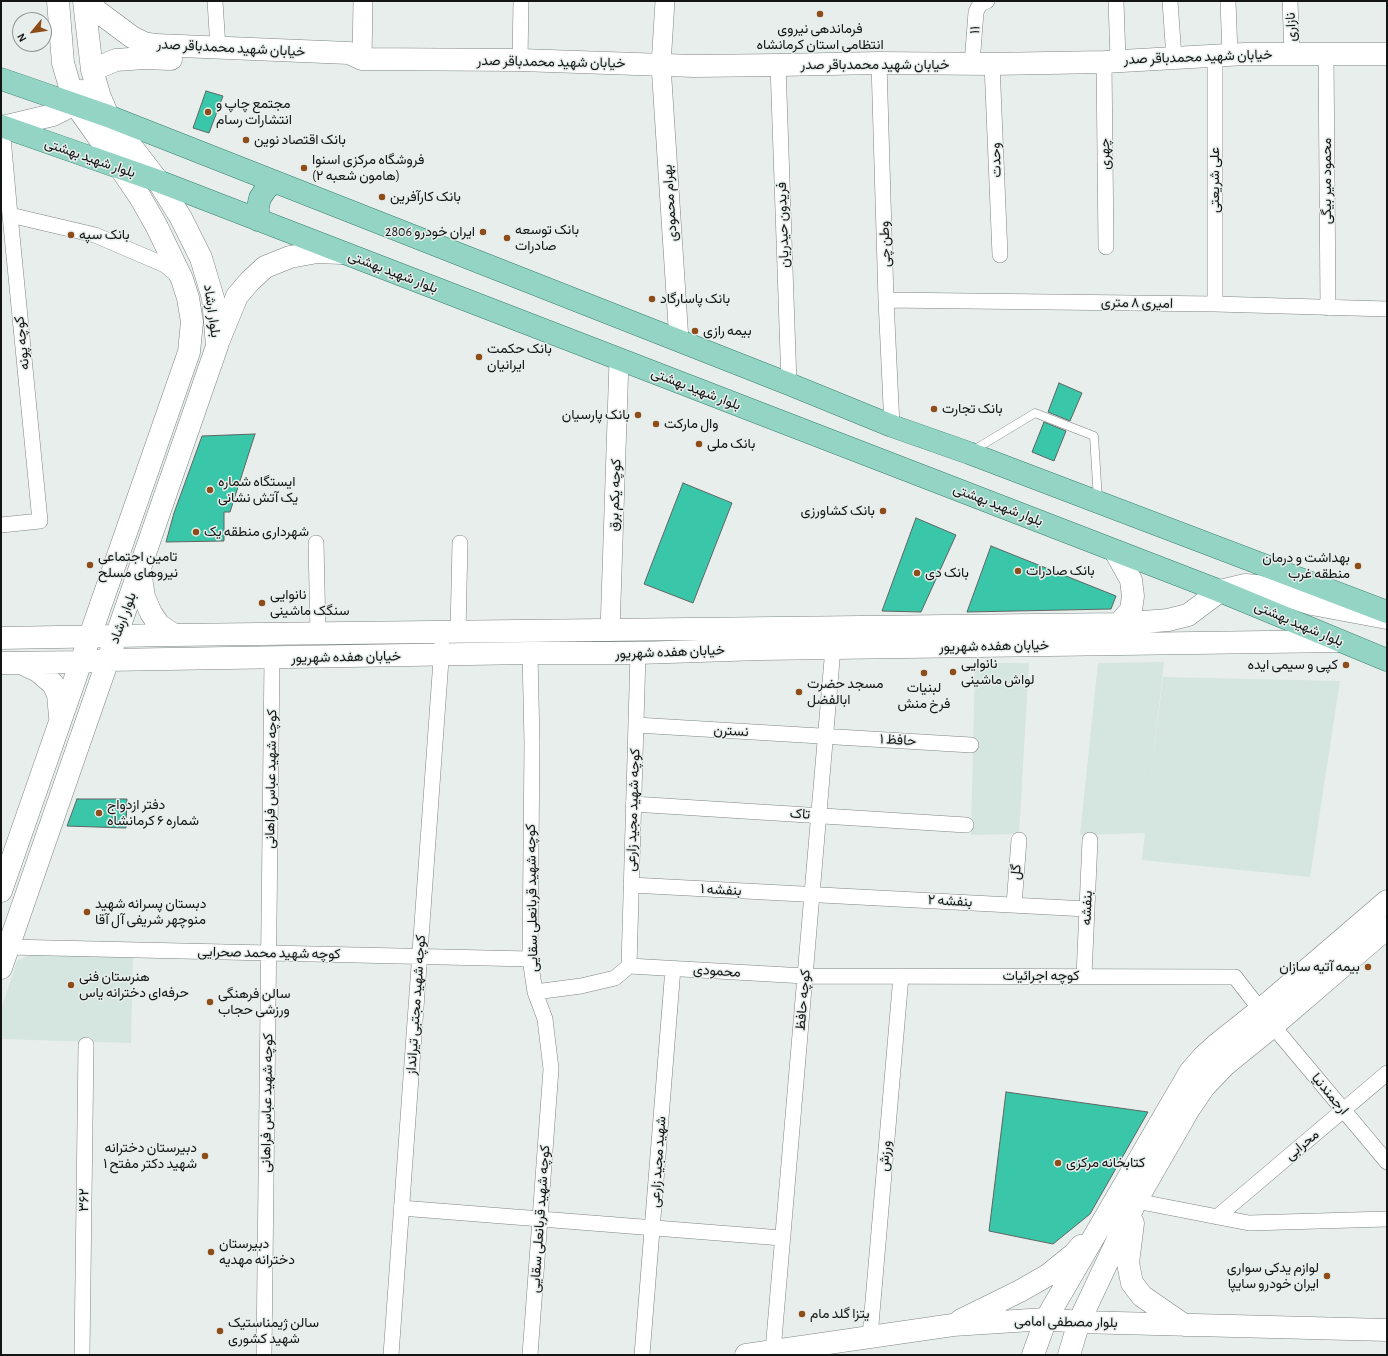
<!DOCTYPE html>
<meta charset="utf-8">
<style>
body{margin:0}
#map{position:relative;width:1388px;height:1356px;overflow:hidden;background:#e7eeec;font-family:"Alegreya Sans",sans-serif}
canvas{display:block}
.frame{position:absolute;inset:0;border:2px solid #121514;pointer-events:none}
.north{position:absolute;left:12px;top:12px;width:40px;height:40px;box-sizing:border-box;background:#e7eeec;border:1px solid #929796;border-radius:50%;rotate:241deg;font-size:11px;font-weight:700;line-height:16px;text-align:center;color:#121514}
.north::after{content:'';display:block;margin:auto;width:14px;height:18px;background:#8d4c18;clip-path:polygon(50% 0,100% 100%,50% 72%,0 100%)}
</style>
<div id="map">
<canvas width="1388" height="1356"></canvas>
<div class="frame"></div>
<div class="north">N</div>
</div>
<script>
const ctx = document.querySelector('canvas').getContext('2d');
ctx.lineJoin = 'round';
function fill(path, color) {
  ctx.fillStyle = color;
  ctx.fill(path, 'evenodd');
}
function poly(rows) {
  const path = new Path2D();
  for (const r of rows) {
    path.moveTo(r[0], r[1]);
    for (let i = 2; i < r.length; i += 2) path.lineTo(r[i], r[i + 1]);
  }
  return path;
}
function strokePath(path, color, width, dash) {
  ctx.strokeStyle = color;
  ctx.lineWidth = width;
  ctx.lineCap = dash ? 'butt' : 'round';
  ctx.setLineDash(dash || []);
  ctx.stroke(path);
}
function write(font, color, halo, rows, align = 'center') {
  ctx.font = font + ' "Alegreya Sans",Vazirmatn,sans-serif';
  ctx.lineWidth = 3;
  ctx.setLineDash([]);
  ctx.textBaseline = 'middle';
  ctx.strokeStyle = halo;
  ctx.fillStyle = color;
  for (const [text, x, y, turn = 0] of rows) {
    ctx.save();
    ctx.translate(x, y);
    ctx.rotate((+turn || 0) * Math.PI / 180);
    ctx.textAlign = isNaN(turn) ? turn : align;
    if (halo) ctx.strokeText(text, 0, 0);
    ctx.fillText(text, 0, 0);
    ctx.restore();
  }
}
fill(poly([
 [1164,662,1148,801,1163,677,1340,681,1310,877,1142,860,1145,833,1080,835,1098,663],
 [975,663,1029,663,1019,834,971,835],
 [32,954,133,957,131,1043,1,1039,1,1010,17,961]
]), '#d5e5e0');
const building = poly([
 [206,91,223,96,209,133,193,128,206,91],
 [1059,383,1082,393,1070,421,1048,412,1059,383],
 [1044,422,1066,431,1054,461,1032,452,1044,422],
 [255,434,230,512,224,512,224,541,166,542,174,513,202,436,255,434],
 [683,483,732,503,693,603,644,584,683,483],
 [916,518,956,535,921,612,882,611,916,518],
 [991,546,1116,596,1111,609,967,612,991,546],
 [77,799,127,799,126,828,67,826,77,799],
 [1006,1092,1148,1112,1090,1214,1053,1244,989,1231,1006,1092]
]);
fill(building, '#3ac6a8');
strokePath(building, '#5f6563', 1);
const service = poly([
 [972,451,1035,413,1094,436,1098,500]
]);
const minor = poly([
 [215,1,218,48],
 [1116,1,1118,60],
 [1170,1,1174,58],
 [1228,1,1230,55],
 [1290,1,1292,54],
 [1326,54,1328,308],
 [520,60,521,1],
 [1104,62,1106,247],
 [879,63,886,300,892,426],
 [972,64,976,12,980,4,987,1],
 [992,64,1000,255],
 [778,65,789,384],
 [10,215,95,235,165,265,178,276],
 [886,300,1215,304,1387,309],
 [1215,304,1215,55],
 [1,525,40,521,10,215,2,127],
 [316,543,318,633],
 [458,632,460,543],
 [636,725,971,745],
 [633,804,966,825],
 [631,885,1087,909],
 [1014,905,1019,840],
 [8,947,530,959],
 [629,966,805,976,1235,977,1273,1026,1387,1162],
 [629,966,638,653],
 [1084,976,1090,840],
 [535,992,581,986,615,978,629,966],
 [1136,1201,1249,1223,1387,1219],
 [401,1208,782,1238],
 [1217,1217,1387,1073],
 [870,1336,901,976],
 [773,1351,833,648],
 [82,1355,86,1045],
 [264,1355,272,659],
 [391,1355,442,646],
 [530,1355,551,1069,545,1019,535,992,530,959,532,743,530,653],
 [642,1355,673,968]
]);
const tertiary = poly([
 [665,1,661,65,679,341],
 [362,59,363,1],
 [610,631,619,360]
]);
const secondary = poly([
 [89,1,97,11,132,37,144,43,156,45,349,53,362,59,520,60,694,66,778,65,879,63,992,64,1104,62,1245,54,1387,54],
 [92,70,116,60,144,58,171,59],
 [2,127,53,115,75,104,81,91],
 [219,340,237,296,250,281,265,267,290,257,317,252,342,253],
 [1115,551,1131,580,1133,596,1131,610,1119,624],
 [140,571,144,597,151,613,159,625,174,635],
 [1,638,174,635,1119,624,1168,620,1188,615,1220,591,1245,585,1257,586,1312,604,1387,618],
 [1,663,80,662,107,660,530,653,638,653,761,649,1339,641],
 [21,663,38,671,53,684,58,694,60,717],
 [1,891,189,352,192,322,188,298,182,279,156,225,140,197,121,169,75,104,63,63,58,1],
 [1,968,217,346,213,298,201,258,181,218,158,181,108,116,100,97,92,70,84,1],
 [1133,1223,1128,1263,1132,1283,1142,1296,1184,1325],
 [961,1320,1020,1291,1048,1275,1074,1254,1081,1246],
 [746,1355,953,1325,1046,1319,1079,1322,1387,1330],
 [1033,1355,1046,1319,1190,1072,1203,1057,1216,1045,1260,1010,1387,901],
 [1069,1355,1079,1322,1136,1201,1189,1109,1204,1087,1225,1065,1273,1026,1387,928]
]);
const primary = poly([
 [1,79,108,116,789,384,892,426,969,453,1387,612],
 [1,126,158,181,1220,591,1387,660],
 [258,220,258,207,260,198,266,189,274,182]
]);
strokePath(service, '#7e8583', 9);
strokePath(minor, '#7e8583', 16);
strokePath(tertiary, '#7e8583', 20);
strokePath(secondary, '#7e8583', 23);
strokePath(primary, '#387f6e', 23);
strokePath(service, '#fff', 8);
strokePath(minor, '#fff', 15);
strokePath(tertiary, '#fff', 19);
strokePath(secondary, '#fff', 22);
strokePath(primary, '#94d4c5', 22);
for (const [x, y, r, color] of [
 [820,14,4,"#8d4c18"],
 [208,112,4,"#8d4c18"],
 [246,140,4,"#8d4c18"],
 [304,168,4,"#8d4c18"],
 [382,197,4,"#8d4c18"],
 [483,232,4,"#8d4c18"],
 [71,235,4,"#8d4c18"],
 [507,238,4,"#8d4c18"],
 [652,299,4,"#8d4c18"],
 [695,331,4,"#8d4c18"],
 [479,357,4,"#8d4c18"],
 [934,409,4,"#8d4c18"],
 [638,415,4,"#8d4c18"],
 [656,424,4,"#8d4c18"],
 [699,444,4,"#8d4c18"],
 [210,490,4,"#8d4c18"],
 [883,511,4,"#8d4c18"],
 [196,532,4,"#8d4c18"],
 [90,565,4,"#8d4c18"],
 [1358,566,4,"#8d4c18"],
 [1018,571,4,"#8d4c18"],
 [917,573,4,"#8d4c18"],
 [262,603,4,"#8d4c18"],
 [1346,665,4,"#8d4c18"],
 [953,672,4,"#8d4c18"],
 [924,673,4,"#8d4c18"],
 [799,692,4,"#8d4c18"],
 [99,813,4,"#8d4c18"],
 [87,912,4,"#8d4c18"],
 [1368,967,4,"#8d4c18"],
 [71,985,4,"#8d4c18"],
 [210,1002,4,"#8d4c18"],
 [205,1156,4,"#8d4c18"],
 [1058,1163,4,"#8d4c18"],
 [211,1252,4,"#8d4c18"],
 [1327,1276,4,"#8d4c18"],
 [802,1314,4,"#8d4c18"],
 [220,1331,4,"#8d4c18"]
]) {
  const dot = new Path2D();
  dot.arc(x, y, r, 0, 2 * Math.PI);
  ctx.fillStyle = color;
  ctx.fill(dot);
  strokePath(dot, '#e7eeec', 1.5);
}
write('14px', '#121514', '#e7eeec', [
 ["نازاری",1291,27,-92],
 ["۱۱",975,30,-86],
 ["خیابان شهید محمدباقر صدر",231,48,3],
 ["خیابان شهید محمدباقر صدر",1198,57,-2],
 ["خیابان شهید محمدباقر صدر",551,62,1],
 ["خیابان شهید محمدباقر صدر",875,65],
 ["چهری",1105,154,-91],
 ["بلوار شهید بهشتی",90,158,19],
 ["وحدت",996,160,-92],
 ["علی شریعتی",1215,180,-90],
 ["محمود میر بیگی",1327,181,-90],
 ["بهرام محمودی",670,203,-94],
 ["فریدون حیدریان",783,225,-92],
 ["وطن چی",885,244,-92],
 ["بلوار شهید بهشتی",393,272,21],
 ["امیری ۸ متری",1137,303,1],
 ["بلوار ارشاد",212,311,82],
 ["کوچه پونه",22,343,-96],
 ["بلوار شهید بهشتی",696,389,21],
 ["کوچه یکم برق",615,495,-88],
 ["بلوار شهید بهشتی",998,505,21],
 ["بلوار ارشاد",123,618,-70],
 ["بلوار شهید بهشتی",1299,624,23],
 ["خیابان هفده شهریور",994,646,-1],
 ["خیابان هفده شهریور",670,652,-2],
 ["خیابان هفده شهریور",346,657,-1],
 ["نسترن",731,731,3],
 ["حافظ ۱",898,740,3],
 ["کوچه شهید عباس فراهانی",271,779,-89],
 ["کوچه شهید مجید زارعی",633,810,-88],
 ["تاک",800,814,4],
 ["گل",1016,872,-85],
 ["بنفشه ۱",721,890,3],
 ["کوچه شهید قربانعلی سقایی",532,898,-91],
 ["بنفشه ۲",950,901,3],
 ["بنفشه",1087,908,-88],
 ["کوچه شهید محمد صحرایی",269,953,1],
 ["محمودی",717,971,4],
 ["کوچه اجرائیات",1041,976],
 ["کوچه حافظ",803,1000,-85],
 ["کوچه شهید مجتبی تیرانداز",416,1005,-86],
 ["ارجمندنیا",1330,1094,50],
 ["کوچه شهید عباس فراهانی",267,1103,-89],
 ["محرابی",1302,1145,-40],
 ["ورزش",885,1156,-85],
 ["شهید مجید زارعی",658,1162,-86],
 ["۳۶۲",84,1200,-89],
 ["کوچه شهید قربانعلی سقایی",540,1219,-86],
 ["بلوار مصطفی امامی",1066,1322,1]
]);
write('14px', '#121514', '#e7eeec', [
 ["فرماندهی نیروی",820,29,"center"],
 ["انتظامی استان کرمانشاه",820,45,"center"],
 ["مجتمع چاپ و",216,104],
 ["انتشارات رسام",216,120],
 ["بانک اقتصاد نوین",254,140],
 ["فروشگاه مرکزی اسنوا",312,160],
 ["(هامون شعبه ۲)",312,176],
 ["بانک کارآفرین",390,197],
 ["بانک توسعه",515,230],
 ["صادرات",515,246],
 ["ایران خودرو 2806",475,232,"right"],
 ["بانک سپه",79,235],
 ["بانک پاسارگاد",660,299],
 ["بیمه رازی",703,331],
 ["بانک حکمت",487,349],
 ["ایرانیان",487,365],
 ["بانک تجارت",942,409],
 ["بانک پارسیان",630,415,"right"],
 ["وال مارکت",664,424],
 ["بانک ملی",707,444],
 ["ایستگاه شماره",218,482],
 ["یک آتش نشانی",218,498],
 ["بانک کشاورزی",875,511,"right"],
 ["شهرداری منطقه یک",204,532],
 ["تامین اجتماعی",98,557],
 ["نیروهای مسلح",98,573],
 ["بهداشت و درمان",1350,558,"right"],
 ["منطقه غرب",1350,574,"right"],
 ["بانک صادرات",1026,571],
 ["بانک دی",925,573],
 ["نانوایی",270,595],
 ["سنگک ماشینی",270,611],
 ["نانوایی",961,664],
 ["لواش ماشینی",961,680],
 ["کپی و سیمی ایده",1338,665,"right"],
 ["مسجد حضرت",807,684],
 ["ابالفضل",807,700],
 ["لبنیات",924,688,"center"],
 ["فرخ منش",924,704,"center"],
 ["دفتر ازدواج",107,805],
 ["شماره ۶ کرمانشاه",107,821],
 ["دبستان پسرانه شهید",95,904],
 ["منوچهر شریفی آل آقا",95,920],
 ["بیمه آتیه سازان",1360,967,"right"],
 ["هنرستان فنی",79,977],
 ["حرفه‌ای دخترانه یاس",79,993],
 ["سالن فرهنگی",218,994],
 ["ورزشی حجاب",218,1010],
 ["دبیرستان دخترانه",197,1148,"right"],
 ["شهید دکتر مفتح ۱",197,1164,"right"],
 ["کتابخانه مرکزی",1066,1163],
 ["دبیرستان",219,1244],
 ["دخترانه مهدیه",219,1260],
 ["لوازم یدکی سواری",1319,1268,"right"],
 ["ایران خودرو سایپا",1319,1284,"right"],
 ["یتزا گلد مام",810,1314],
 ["سالن ژیمناستیک",228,1323],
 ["شهید کشوری",228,1339]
], 'left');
</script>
